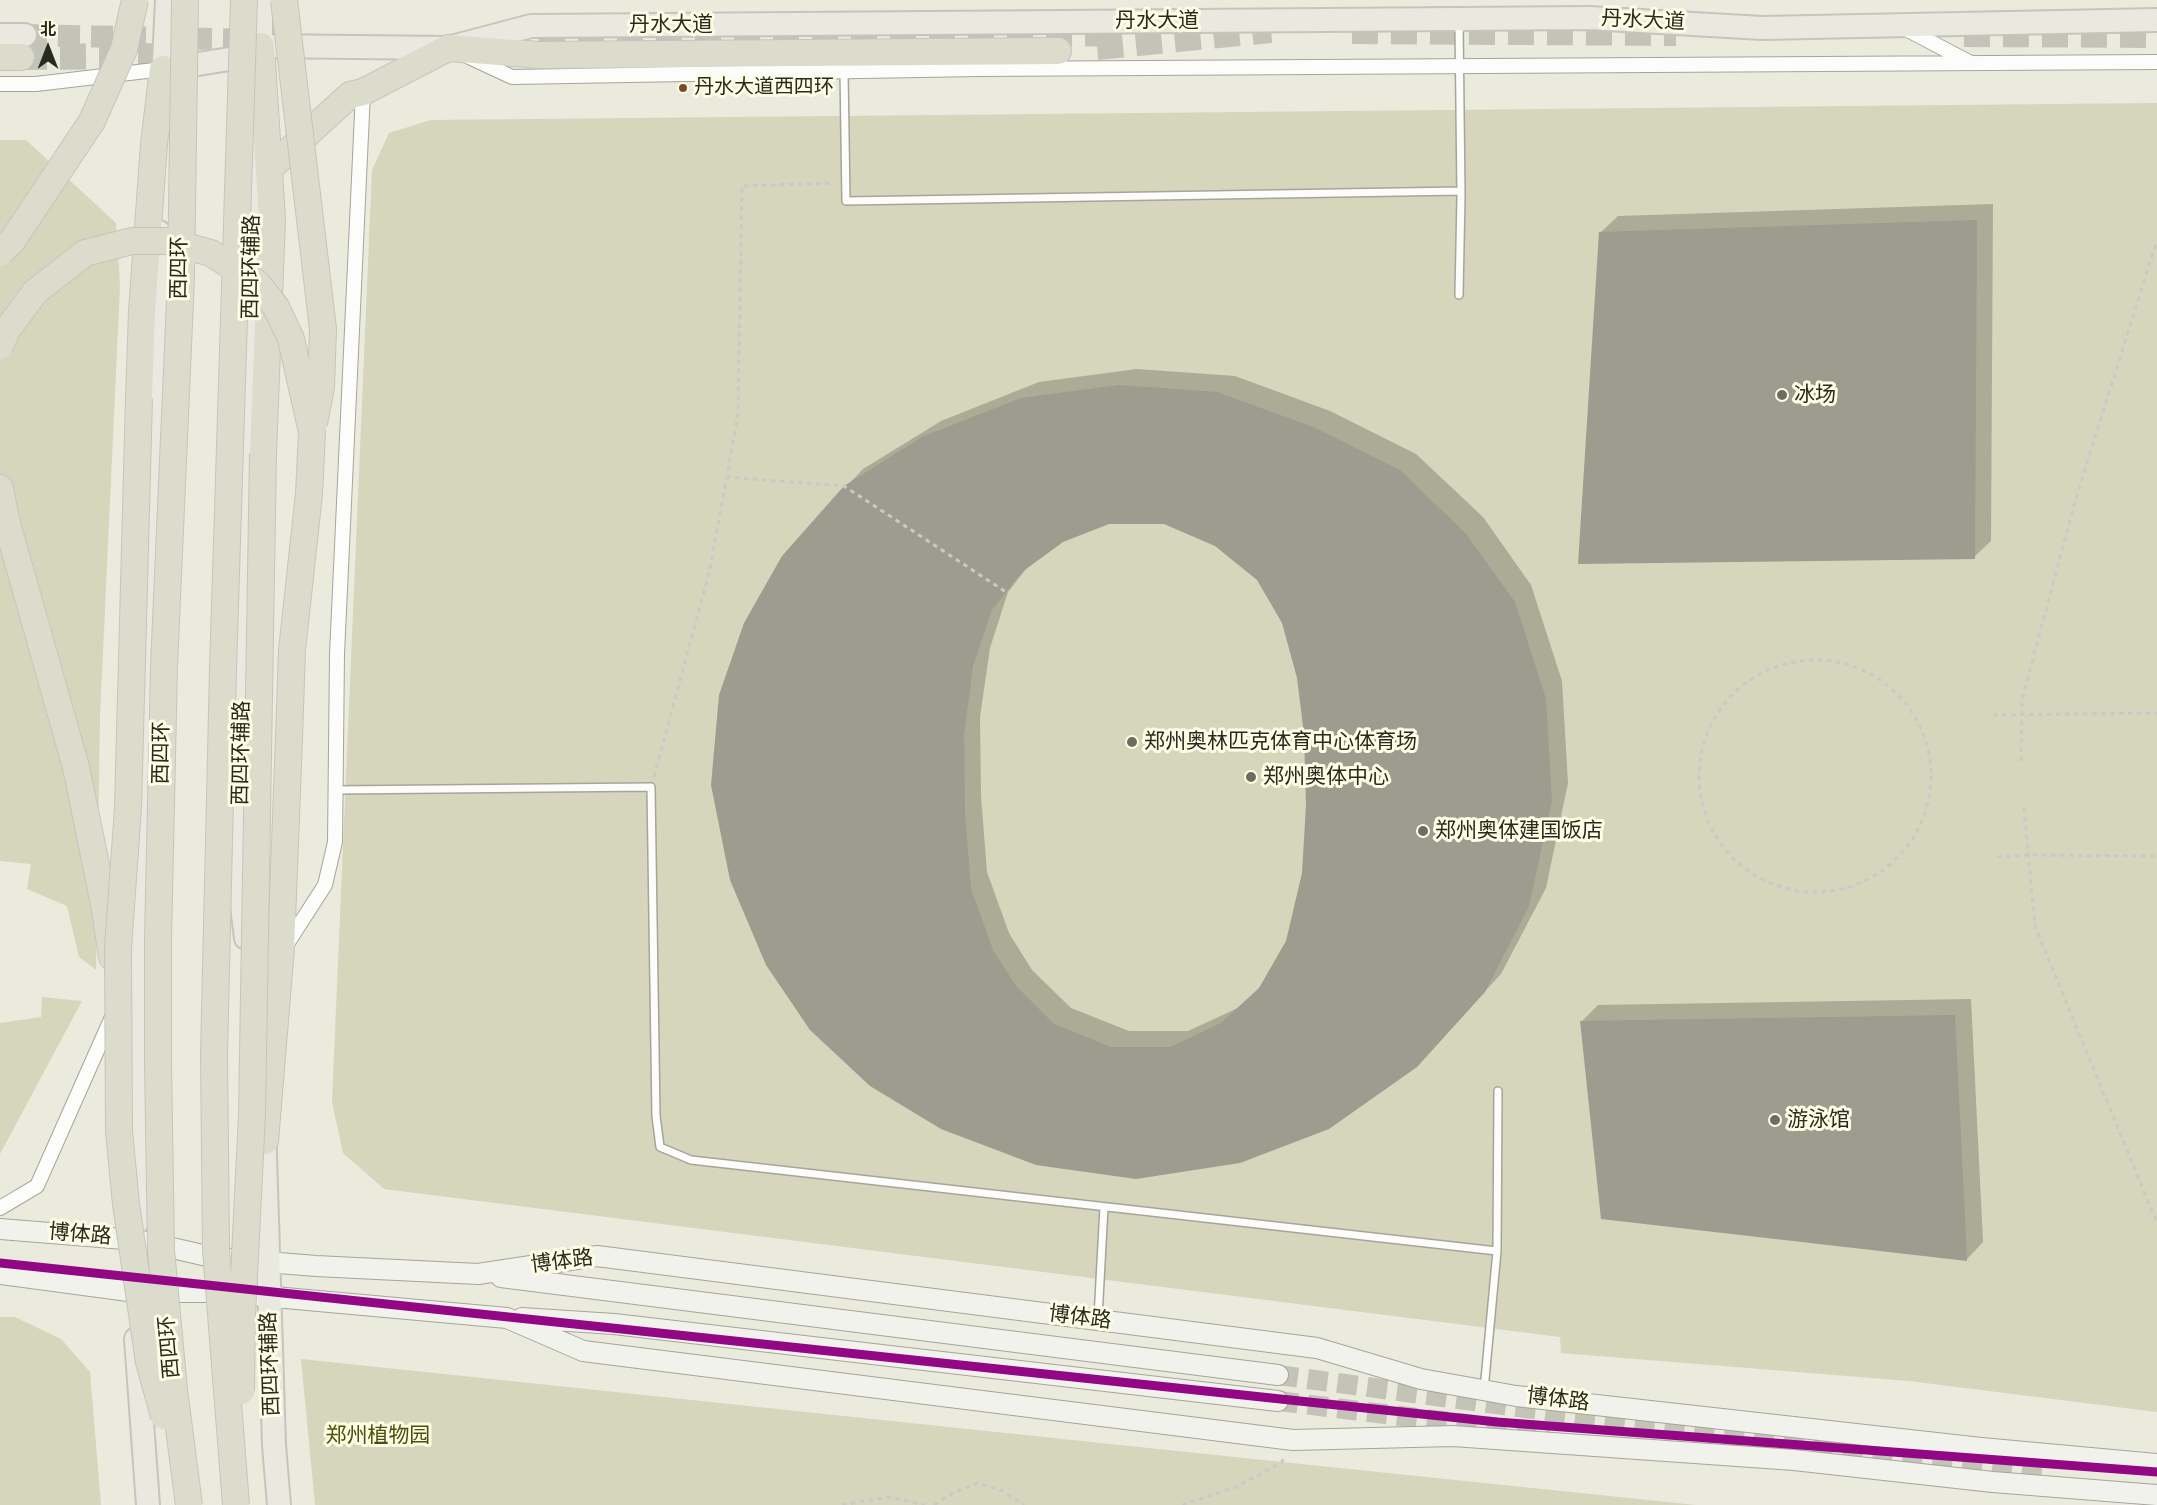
<!DOCTYPE html>
<meta charset="utf-8">
<style>
body{margin:0}
#map{position:relative;width:2157px;height:1505px;overflow:hidden;background:#eaeadd;font-family:"Space Grotesk","Noto Sans SC",sans-serif}
canvas{display:block}
.north{position:absolute;left:18px;top:18px;width:60px;height:60px;-webkit-text-stroke:4px #fcfde4;paint-order:stroke;rotate:0deg;font-size:16px;font-weight:700;line-height:24px;text-align:center;color:#28291f}
.north::after{content:'';display:block;margin:auto;width:21px;height:27px;background:#28291f;clip-path:polygon(50% 0,100% 100%,50% 72%,0 100%)}
</style>
<div id="map">
<canvas width="2157" height="1505"></canvas>
<div class="north">北</div>
</div>
<script>
const ctx = document.querySelector('canvas').getContext('2d');
ctx.lineJoin = 'round';
function fill(path, color) {
  ctx.fillStyle = color;
  ctx.fill(path, 'evenodd');
}
function poly(rows) {
  const path = new Path2D();
  for (const r of rows) {
    if (r.length === 3) {
      path.moveTo(r[0] + r[2], r[1]);
      path.arc(r[0], r[1], r[2], 0, 2 * Math.PI);
      continue;
    }
    path.moveTo(r[0], r[1]);
    for (let i = 2; i < r.length; i += 2) path.lineTo(r[i], r[i + 1]);
  }
  return path;
}
function strokePath(path, color, width, dash) {
  ctx.strokeStyle = color;
  ctx.lineWidth = width;
  ctx.lineCap = dash ? 'butt' : 'round';
  ctx.setLineDash(dash || []);
  ctx.stroke(path);
}
function write(font, color, halo, rows, align = 'center') {
  ctx.font = font + ' "Space Grotesk","Noto Sans SC",sans-serif';
  ctx.lineWidth = 6;
  ctx.setLineDash([]);
  ctx.textBaseline = 'middle';
  ctx.strokeStyle = halo;
  ctx.fillStyle = color;
  for (const [text, x, y, turn = 0] of rows) {
    ctx.save();
    ctx.translate(x, y);
    ctx.rotate((+turn || 0) * Math.PI / 180);
    ctx.textAlign = isNaN(turn) ? turn : align;
    if (halo) ctx.strokeText(text, 0, 0);
    ctx.fillText(text, 0, 0);
    ctx.restore();
  }
}
fill(poly([
 [2157,103,2157,1412,1909,1381,1561,1353,1560,1337,384,1189,343,1153,332,1102,372,170,389,133,431,120],
 [0,140,26,140,116,223,120,286,100,716,96,970,79,957,67,906,27,889,31,864,0,861],
 [42,997,82,1001,0,1154,0,1023,41,1017],
 [0,1317,15,1317,61,1339,90,1372,101,1505,0,1505],
 [301,1359,1282,1462,1696,1505,315,1505]
]), '#d6d6bc');
fill(poly([
 [1993,204,1991,541,1974,557,1601,232,1618,216],
 [1137,369,1235,376,1330,411,1416,454,1483,517,1531,585,1562,681,1568,783,1546,888,1501,974,1416,1066,1240,1162,732,880,846,487,863,469,941,421,1039,382],
 [1109,522,1164,522,1215,545,1258,579,1284,622,1299,678,1306,734,1308,805,1303,874,1287,941,1262,986,1240,1007,1188,1031,1129,1031,1071,1008,1032,970,1009,933,987,872,981,796,980,717,990,648,1008,592,1030,564,1062,541],
 [1971,999,1983,1242,1967,1259,1582,1021,1598,1005]
]), '#0003');
fill(poly([
 [1977,220,1975,559,1578,564,1599,232],
 [1119,385,1217,392,1313,427,1400,470,1466,534,1515,602,1546,699,1552,801,1529,906,1485,992,1417,1067,1329,1129,1240,1163,1136,1179,1036,1165,941,1129,870,1086,810,1030,766,965,730,880,711,785,719,695,744,623,782,556,844,486,922,437,1021,398],
 [1109,524,1164,524,1215,546,1257,580,1282,623,1297,678,1304,734,1306,805,1302,873,1286,941,1259,988,1221,1023,1170,1047,1111,1047,1054,1024,1016,986,993,950,971,889,965,814,964,735,973,666,992,610,1022,572,1063,542],
 [1955,1015,1967,1261,1601,1219,1580,1021]
]), '#9c9c8f');
strokePath(poly([
 [1278,1375,2050,1478],
 [1278,1401,1549,1434]
]), '#c3c3b7', 20, [20, 10]);
strokePath(poly([
 [25,35,260,40]
]), '#c3c3b7', 22, [22, 11]);
strokePath(poly([
 [1352,31,1676,33],
 [1964,34,2157,35],
 [500,42,1118,33],
 [1097,47,1271,30],
 [21,57,186,56]
]), '#c3c3b7', 26, [26, 13]);
const lane = poly([
 [844,71,846,201,1461,191],
 [1459,295,1461,196,1459,22],
 [336,790,651,787,656,1116,660,1147,691,1160,1497,1251,1484,1390],
 [1497,1251,1498,1091],
 [1098,1318,1104,1207]
]);
const street = poly([
 [1904,28,1969,62],
 [467,56,512,77,979,69,2157,62],
 [0,84,36,84,163,69],
 [285,947,325,885,335,842,337,654,363,92],
 [0,1208,37,1186,112,1017]
]);
const secondary = poly([
 [0,1229,137,1240,216,1258,316,1266,478,1274,597,1256,1317,1348,1421,1379,1516,1396,1981,1448,2157,1464],
 [0,1274,136,1292,219,1292,507,1318,583,1351,1293,1440,1453,1436,1794,1460,1993,1482,2157,1495],
 [501,1277,1278,1375],
 [522,1318,614,1324,1278,1401]
]);
const primary = poly([
 [0,35,25,35],
 [261,60,261,0],
 [167,69,242,57,261,46,448,48,531,26,1589,18,1762,28,2157,20],
 [163,82,167,0],
 [246,938,239,883,252,231,257,132],
 [264,1123,274,1445,279,1505],
 [137,1222,159,232],
 [136,1339,148,1505]
]);
const highway = poly([
 [261,46,272,219,263,454],
 [0,57,21,57],
 [269,169,350,95,363,92,448,48,539,55,1058,51],
 [139,398,142,311,154,144,163,69],
 [0,488,6,520,76,767,105,909,112,957],
 [265,1141,281,948,289,738]
]);
strokePath(lane, '#a5a59a', 10);
strokePath(street, '#a5a59a', 16);
strokePath(secondary, '#a5a59a', 22);
strokePath(primary, '#c5c5be', 26);
strokePath(highway, '#c5c5be', 28);
strokePath(poly([
 [726,477,844,486,1006,592],
 [1815,776,116],
 [1993,715,2157,713],
 [2021,761,2022,699,2076,498,2157,240],
 [654,777,710,569,738,414,742,186,834,183],
 [2024,808,2035,926,2157,1223],
 [1997,857,2029,855,2157,856],
 [842,1505,890,1497,925,1505],
 [934,1505,953,1493,977,1483,1003,1491,1024,1505],
 [1182,1505,1236,1487,1282,1462,1284,1456]
]), '#c9c9c5', 3, [4.5, 4.5]);
strokePath(lane, '#fcfcfa', 7);
strokePath(street, '#fcfcfa', 14);
strokePath(secondary, '#f2f2ec', 20);
strokePath(primary, '#e9e9df', 22);
strokePath(highway, '#dcdccd', 26);
const highwayBridge = poly([
 [185,0,181,278,164,667,158,939,158,1062,161,1250,174,1390,189,1505],
 [284,0,323,329,321,387,314,423],
 [0,253,12,241,92,121,124,49,135,0],
 [0,346,7,330,35,292,85,253,132,241,167,241,211,253,257,283,276,307,291,339,312,432,309,494,292,650,289,738],
 [139,398,128,808,118,948,119,1131,126,1204,149,1362,164,1416],
 [241,1391,242,1315,252,1115,263,454],
 [236,1505,216,1250,214,1054,223,669,244,0]
]);
strokePath(highwayBridge, '#c5c5be', 28, []);
strokePath(highwayBridge, '#dcdccd', 26);
strokePath(poly([
 [0,1263,1497,1422,2157,1472]
]), '#920783', 9);
for (const [x, y, r, color] of [
 [683,88,5,"#7a4b2a"],
 [1782,395,6,"#6c6d62"],
 [1132,742,6,"#6c6d62"],
 [1251,777,6,"#6c6d62"],
 [1423,831,6,"#6c6d62"],
 [1775,1120,6,"#6c6d62"]
]) {
  const dot = new Path2D();
  dot.arc(x, y, r, 0, 2 * Math.PI);
  ctx.fillStyle = color;
  ctx.fill(dot);
  strokePath(dot, '#fcfde4', 2);
}
write('20px', '#28291f', '#fcfde4', [
 ["丹水大道西四环",694,88]
], 'left');
write('21px', '#28291f', '#fcfde4', [
 ["丹水大道",1157,21],
 ["丹水大道",1643,21,3],
 ["丹水大道",671,25],
 ["西四环辅路",252,267,-89],
 ["西四环",180,268,-89],
 ["西四环",162,753,-89],
 ["西四环辅路",242,753,-89],
 ["博体路",80,1235,5],
 ["博体路",562,1262,-7],
 ["博体路",1080,1318,7],
 ["西四环",170,1347,-95],
 ["西四环辅路",271,1364,-92],
 ["博体路",1558,1400,7]
]);
write('21px', '#28291f', '#fcfde4', [
 ["冰场",1794,395],
 ["郑州奥林匹克体育中心体育场",1144,742],
 ["郑州奥体中心",1263,777],
 ["郑州奥体建国饭店",1435,831],
 ["游泳馆",1787,1120]
], 'left');
write('21px', '#4f4f0b', '#fcfde4', [
 ["郑州植物园",378,1436]
]);
</script>
